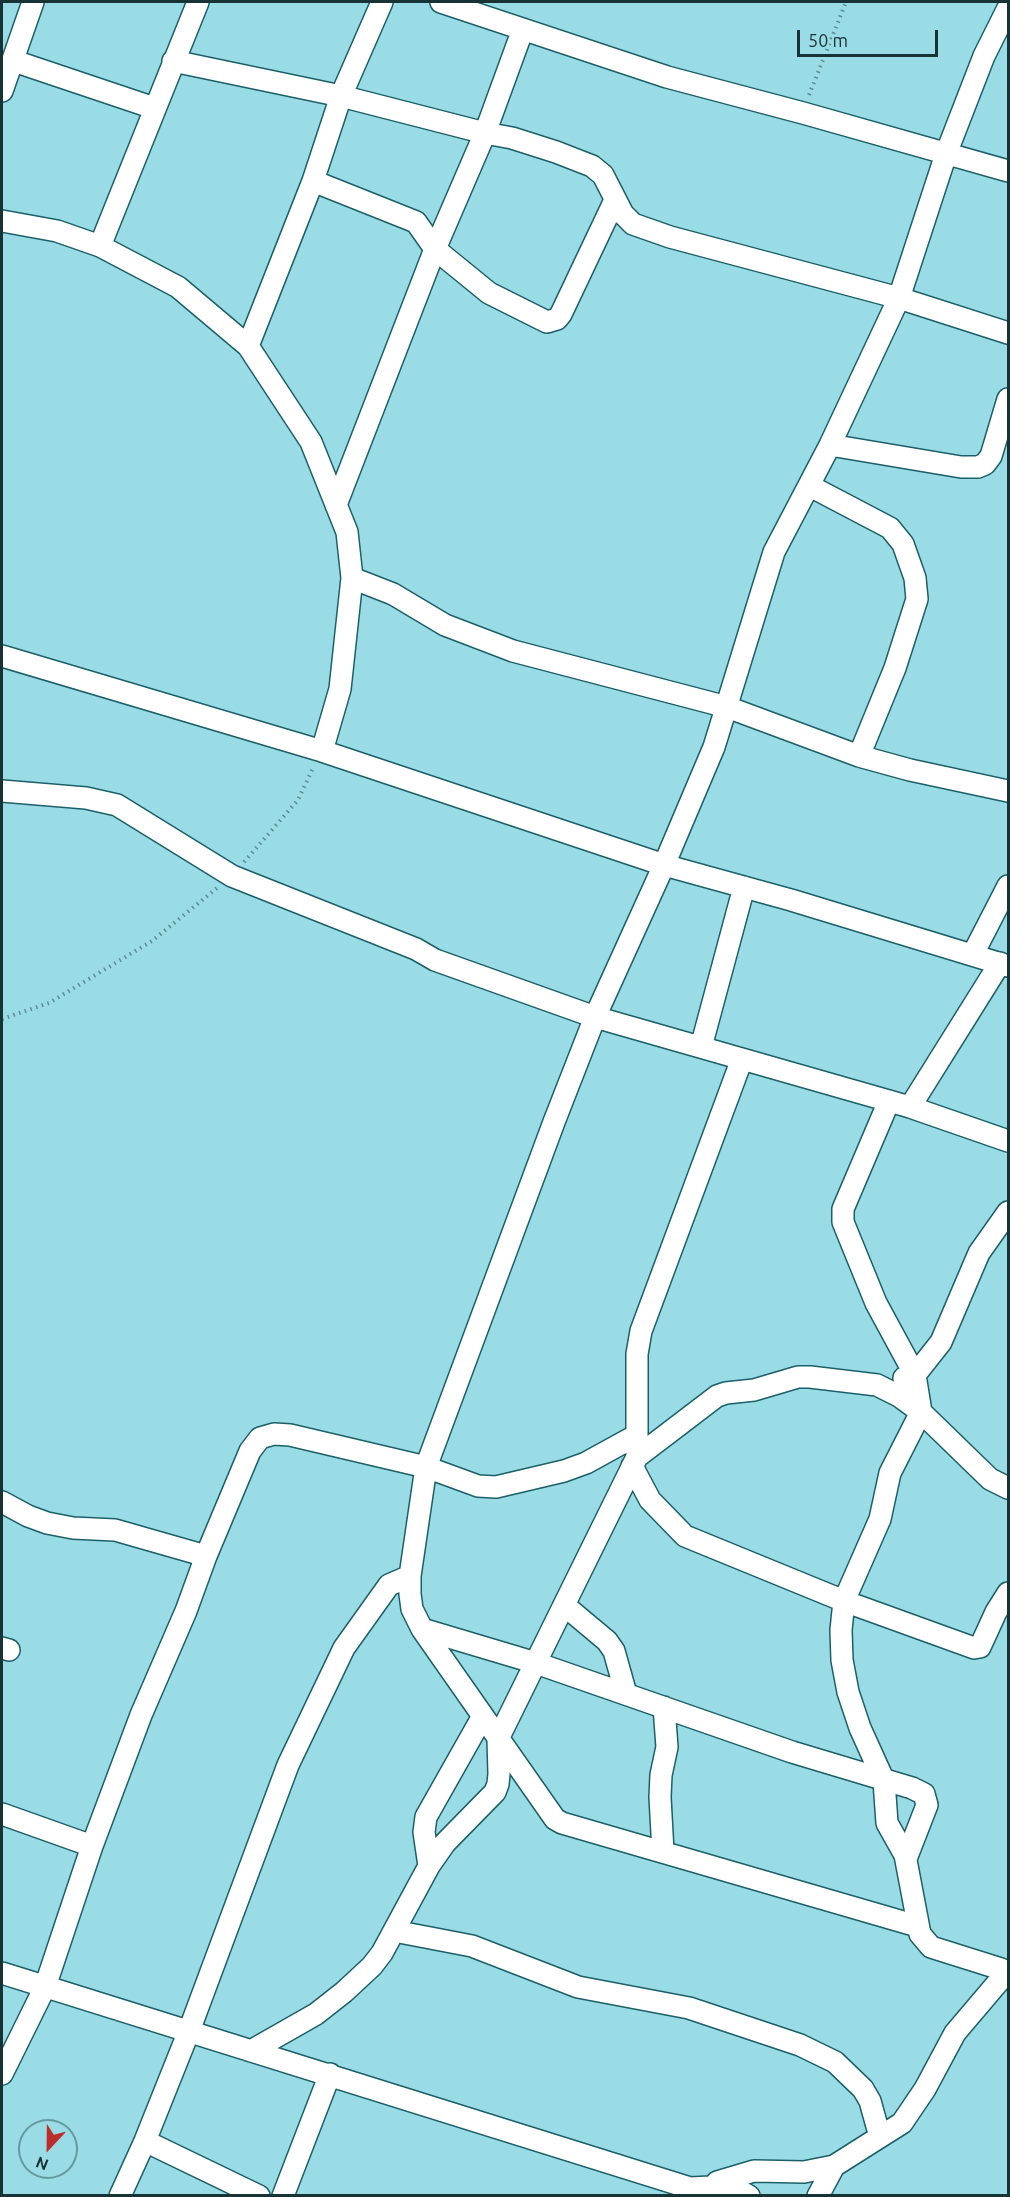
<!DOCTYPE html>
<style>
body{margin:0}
#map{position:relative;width:1010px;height:2197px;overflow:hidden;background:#9adce5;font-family:Ubuntu,sans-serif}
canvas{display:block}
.frame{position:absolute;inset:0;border:3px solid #173336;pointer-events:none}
.north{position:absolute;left:18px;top:2119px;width:60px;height:60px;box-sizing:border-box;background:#9adce5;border:2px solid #66989f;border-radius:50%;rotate:202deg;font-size:16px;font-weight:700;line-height:24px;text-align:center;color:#173336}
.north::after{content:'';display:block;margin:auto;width:21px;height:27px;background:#bc2d2c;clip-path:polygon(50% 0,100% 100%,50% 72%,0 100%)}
.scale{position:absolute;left:797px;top:30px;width:141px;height:27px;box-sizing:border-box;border:3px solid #173336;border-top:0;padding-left:8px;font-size:18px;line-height:21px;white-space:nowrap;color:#173336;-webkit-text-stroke:4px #9adce5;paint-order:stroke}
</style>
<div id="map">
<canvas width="1010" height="2197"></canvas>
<div class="frame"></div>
<div class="north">N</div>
<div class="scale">50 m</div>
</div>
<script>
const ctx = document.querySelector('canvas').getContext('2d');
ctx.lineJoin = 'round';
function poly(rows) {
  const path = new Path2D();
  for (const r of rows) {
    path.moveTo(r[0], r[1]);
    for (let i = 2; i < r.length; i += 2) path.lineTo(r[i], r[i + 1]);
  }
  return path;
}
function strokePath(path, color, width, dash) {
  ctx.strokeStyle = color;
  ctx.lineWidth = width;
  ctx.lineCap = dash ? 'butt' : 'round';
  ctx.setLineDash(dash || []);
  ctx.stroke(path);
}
const minor = poly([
 [441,2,667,77,803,113,1008,171],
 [14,61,154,108],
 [173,61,341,96,485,133,512,138,556,152,592,166,603,175,623,214,633,224,670,237,899,298,1008,333],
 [2,91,33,2],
 [313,181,416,222,435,249,489,293,547,322,557,319,561,314,615,200],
 [2,221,57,231,100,246,178,287,248,346,311,442,347,532,352,578,340,689,322,751],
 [100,246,198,2],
 [248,346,313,181,341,96,382,2],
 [830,445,961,467,978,467,985,464,991,456,1008,399],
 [810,486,890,528,903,544,915,578,917,599,895,668,859,756],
 [336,505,435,249,485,133,523,29],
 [352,578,393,594,445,625,513,651,727,707,859,756,910,770,1008,791],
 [2,656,322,751,664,865,791,900,1008,966],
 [2,791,86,798,117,805,232,876,416,949,435,960,595,1017,910,1107,1008,1141],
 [973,954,1008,886],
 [701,1047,744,887],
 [910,1107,1000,963],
 [904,1378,915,1375,941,1342,979,1253,1008,1212],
 [637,1457,717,1396,726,1393,754,1390,798,1377,810,1377,877,1385,899,1396,921,1412,990,1479,1008,1488],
 [632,1466,650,1500,685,1536,844,1601,974,1648,980,1647,996,1612,1008,1593],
 [2,1502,28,1516,47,1523,73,1528,115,1530,206,1556],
 [564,1605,607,1641,614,1651,626,1694],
 [422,1629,536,1663,792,1752,912,1788,924,1794,927,1805,906,1859],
 [2,1648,9,1650],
 [2,1814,92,1846],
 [663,1852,660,1797,661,1775,667,1747,664,1707],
 [429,1866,424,1832,426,1817,483,1716],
 [917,1926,562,1823,555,1819,422,1629,412,1609,410,1594,410,1576,426,1467,554,1122,595,1017,664,865,714,747,774,552,830,445,899,298,946,154,984,56,1008,8],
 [394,1931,472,1946,578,1987,689,2008,800,2045,835,2062,863,2089,870,2101,880,2137],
 [2,1973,690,2188,732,2186,749,2196],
 [251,2051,316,2014,344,1992,372,1966,382,1953,429,1866,445,1843,495,1792,498,1784,499,1774,498,1739,637,1457,637,1354,641,1331,742,1059],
 [2,2074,45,1987,92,1846,141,1715,186,1611,206,1556,250,1451,260,1438,274,1434,290,1435,426,1467,478,1486,496,1487,564,1471,586,1463,637,1435],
 [145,2141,259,2196],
 [717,2182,754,2171,804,2172,834,2166],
 [120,2196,145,2141,189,2031,288,1765,344,1648,389,1585,410,1576],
 [283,2196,330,2074],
 [818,2196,834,2166,902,2123,925,2089,955,2033,1000,1980,1004,1972,1001,1969,931,1947,920,1934,905,1855,887,1823,884,1781,860,1728,848,1692,842,1660,841,1630,844,1601,880,1519,890,1473,921,1412,915,1375,876,1303,843,1222,843,1209,889,1101]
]);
strokePath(minor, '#1b6068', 24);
strokePath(poly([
 [809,95,846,2],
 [244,862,298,800,313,768],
 [2,1019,49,1003,152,941,217,888]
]), '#5c8c92', 4, [1.5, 4.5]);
strokePath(minor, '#fff', 21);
</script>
